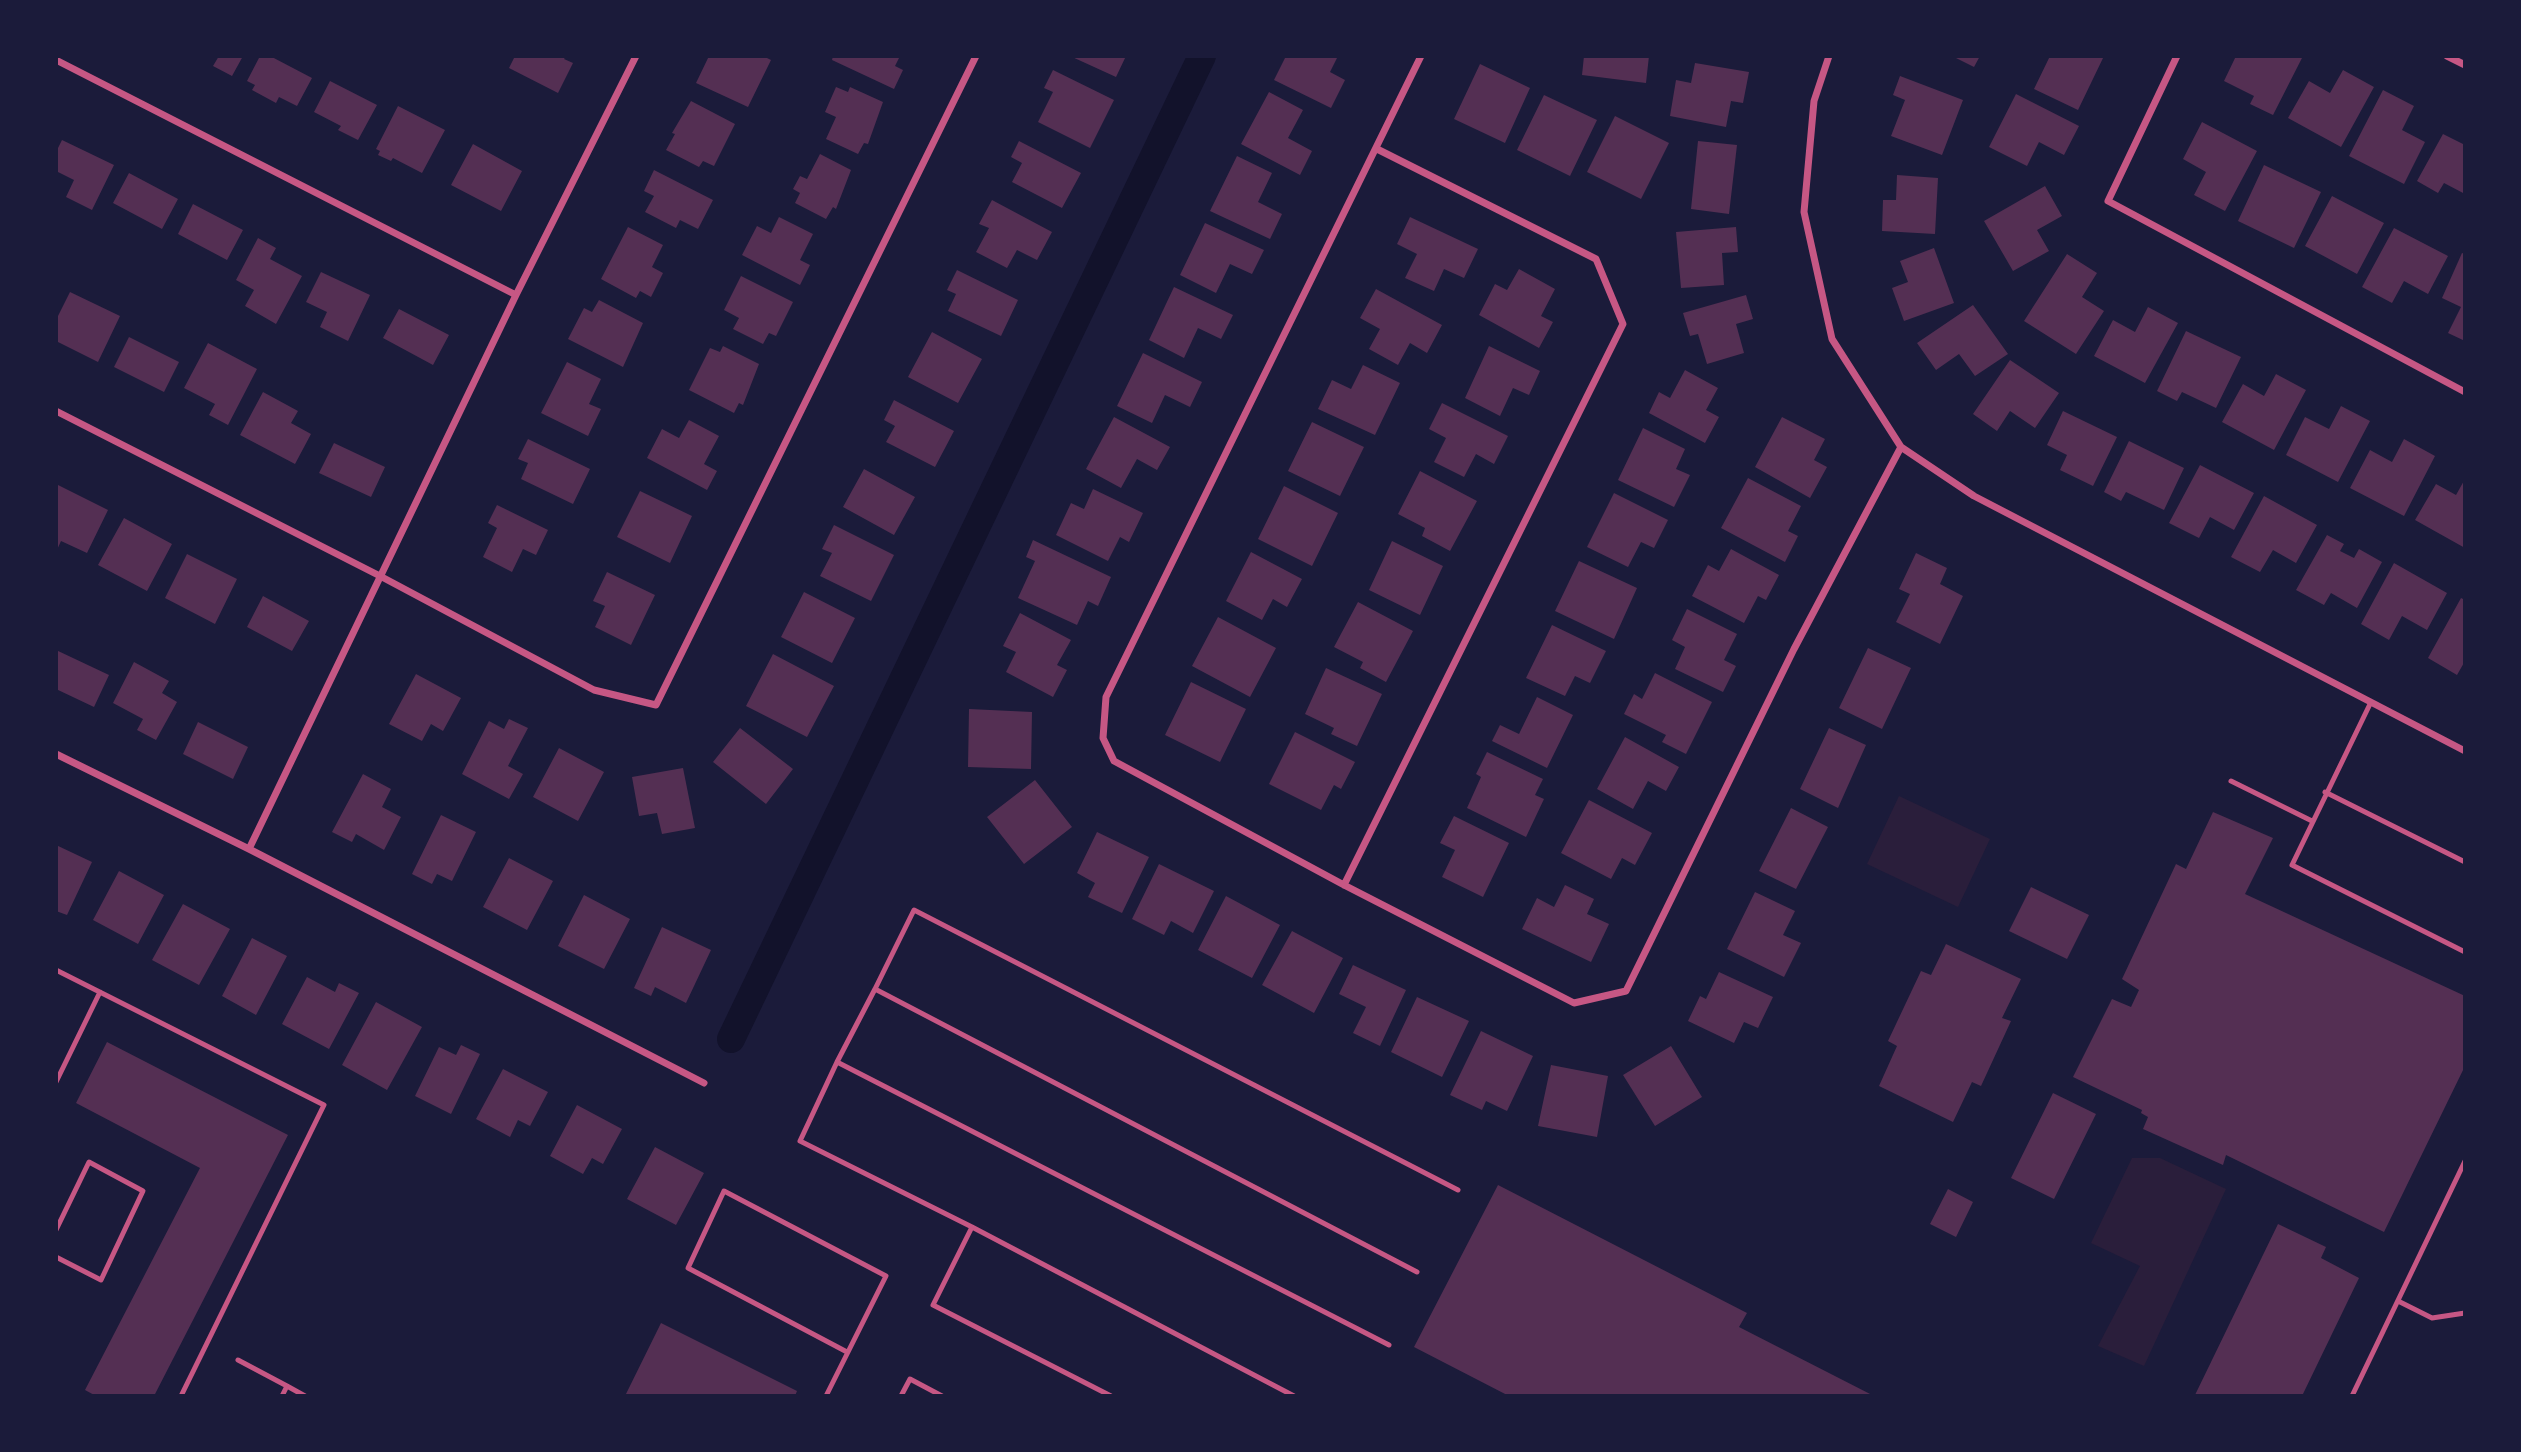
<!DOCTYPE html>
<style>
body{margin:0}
#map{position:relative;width:2521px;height:1452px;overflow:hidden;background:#1b1b3a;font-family:Jost,sans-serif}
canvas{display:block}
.frame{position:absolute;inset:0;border:58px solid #1b1b3a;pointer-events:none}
</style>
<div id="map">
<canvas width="2521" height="1452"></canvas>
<div class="frame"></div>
</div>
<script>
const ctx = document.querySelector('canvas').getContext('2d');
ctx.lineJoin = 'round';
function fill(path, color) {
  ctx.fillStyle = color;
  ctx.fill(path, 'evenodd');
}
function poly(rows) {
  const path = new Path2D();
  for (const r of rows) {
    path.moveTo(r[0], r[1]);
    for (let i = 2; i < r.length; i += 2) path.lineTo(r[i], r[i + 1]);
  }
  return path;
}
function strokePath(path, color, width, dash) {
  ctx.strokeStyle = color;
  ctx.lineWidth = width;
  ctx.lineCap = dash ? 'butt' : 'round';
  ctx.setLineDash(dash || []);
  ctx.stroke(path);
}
fill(poly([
 [1899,796,1990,839,1958,907,1867,864],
 [2132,1158,2160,1158,2226,1189,2144,1366,2098,1346,2140,1266,2091,1243]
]), '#2a1e3b');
strokePath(poly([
 [731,1039,1202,56]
]), '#12122b', 28);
fill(poly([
 [219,56,243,56,232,76,213,66],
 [260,56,270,56,312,78,297,106,279,97,276,103,252,90,255,85,247,81],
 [515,56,566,56,564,59,573,63,558,93,509,68],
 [709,56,763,56,771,60,748,107,696,83],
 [833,56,900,56,895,66,903,70,894,89,832,60],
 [1070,56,1126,56,1116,77],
 [1286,56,1338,56,1330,72,1345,80,1331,108,1274,80],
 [1584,56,1649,56,1646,83,1582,75],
 [1952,56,1980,56,1974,67],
 [2050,56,2104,56,2078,110,2034,89],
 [2236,56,2303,56,2273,115,2250,104,2254,96,2224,81],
 [1695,63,1749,72,1743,103,1731,101,1726,127,1670,116,1676,80,1691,83],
 [1480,64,1530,88,1505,143,1454,119],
 [1053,70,1114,100,1090,148,1038,122,1053,92,1044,88],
 [2343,70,2374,87,2341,147,2288,118,2309,81,2330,93],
 [1900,76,1963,100,1942,155,1891,136,1905,100,1893,95],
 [330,81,377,105,358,140,338,130,341,126,314,112],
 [836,87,848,92,850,87,883,102,868,144,864,143,858,154,826,139,836,117,825,112],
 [2383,90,2414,106,2402,130,2425,142,2404,184,2349,156],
 [1269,92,1303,110,1288,138,1312,151,1300,175,1241,144],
 [2016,94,2079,126,2064,155,2039,142,2027,166,1989,147],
 [1544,95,1597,120,1570,176,1517,150],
 [691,101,735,124,714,166,703,161,699,167,666,150,675,134,672,133],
 [398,106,445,130,422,173,393,158,391,161,378,155,380,151,376,149],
 [1615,116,1669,143,1641,199,1587,172],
 [2202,122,2257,151,2225,211,2194,195,2206,172,2183,159],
 [2443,134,2465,145,2465,194,2444,183,2438,193,2417,181],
 [62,140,114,165,92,210,66,197,74,180,56,171,56,152],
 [1019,141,1081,173,1062,208,1012,182,1022,163,1011,157],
 [1698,141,1737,145,1729,214,1691,209],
 [473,144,522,171,501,211,451,185],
 [820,154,851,170,836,209,833,207,826,219,795,203,800,193,793,189,800,176,807,179],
 [1237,156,1272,173,1258,202,1282,214,1270,239,1210,211],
 [2264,165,2321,192,2294,248,2238,221],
 [654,170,713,200,698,229,680,220,676,228,645,212,654,196,644,191],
 [129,173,178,199,162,229,113,203],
 [1897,175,1938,178,1935,234,1882,231,1883,200,1896,200],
 [2045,186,2062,216,2037,230,2049,251,2013,271,1984,221],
 [2332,196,2384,223,2357,274,2305,246],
 [992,200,1052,232,1037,260,1017,250,1007,268,976,252,989,228,979,224],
 [193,204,243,230,227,260,178,234],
 [779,217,813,234,800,260,810,265,800,285,742,255,757,226,771,233],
 [1410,217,1478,249,1464,278,1444,269,1434,291,1405,278,1417,254,1397,244],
 [1205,223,1264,250,1252,274,1230,264,1216,293,1180,275],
 [628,227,663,245,652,267,663,273,651,297,640,291,636,298,601,279],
 [1736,227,1738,252,1722,253,1724,285,1681,288,1676,232],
 [2394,228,2448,256,2428,294,2404,281,2392,303,2362,287],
 [258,238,276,248,270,259,302,276,276,324,245,306,254,290,236,280],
 [1934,248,1954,303,1904,321,1892,288,1908,282,1900,261],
 [2462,253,2465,254,2465,341,2448,333,2461,307,2442,298],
 [2067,254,2097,273,2082,297,2104,311,2076,354,2024,321],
 [1519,269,1555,289,1541,316,1553,322,1539,348,1479,315,1495,284,1507,290],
 [957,270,1018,300,1001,336,948,311,956,294,947,290],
 [321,272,370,295,348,341,320,327,327,312,306,302],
 [741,276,793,302,776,336,769,333,763,344,733,329,739,318,724,310],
 [1174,287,1233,315,1221,339,1198,328,1184,358,1149,340],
 [1376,289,1442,325,1427,353,1410,343,1398,365,1369,349,1380,329,1360,318],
 [70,292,120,316,98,362,56,341,56,320],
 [1746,295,1753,319,1736,324,1744,353,1707,364,1698,334,1690,336,1683,313],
 [599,300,643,323,623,367,568,339,584,308,592,312],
 [1973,305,2008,354,1975,376,1959,354,1936,370,1917,343],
 [2148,307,2178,323,2145,383,2094,356,2113,320,2135,332],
 [399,309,449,335,433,365,383,338],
 [2186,331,2241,357,2216,408,2182,392,2177,401,2157,391],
 [932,332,982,359,958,403,908,377],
 [129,337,179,362,164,392,114,367],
 [208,343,257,369,228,425,209,415,215,404,184,388],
 [723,346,759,364,743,405,739,403,734,413,689,390,710,348,720,352],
 [1489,346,1540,371,1529,395,1513,388,1500,416,1465,398],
 [1143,353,1202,382,1190,407,1165,395,1152,423,1117,406],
 [2010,360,2059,393,2035,428,2010,411,1997,431,1973,414],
 [567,362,601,379,589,404,601,409,588,436,541,413],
 [1363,365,1400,383,1375,435,1318,409,1332,380,1351,389],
 [1685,370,1718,388,1706,410,1719,417,1705,443,1649,413,1659,392,1670,398],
 [2276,374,2306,390,2274,450,2222,422,2243,384,2264,396],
 [263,392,298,411,291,423,311,434,295,464,240,435],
 [894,400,954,431,935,467,886,442,895,426,884,420],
 [1442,403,1508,436,1494,464,1476,454,1464,477,1434,462,1446,438,1429,429],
 [2341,406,2370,421,2338,482,2286,455,2305,417,2329,429],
 [2063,411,2117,437,2093,486,2060,470,2067,455,2047,445],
 [1114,417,1170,447,1157,470,1137,459,1121,488,1086,469],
 [1782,417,1825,439,1814,460,1827,467,1810,498,1755,467],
 [689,420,719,436,704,464,717,471,707,490,647,458,662,429,679,438],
 [1312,422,1364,447,1340,496,1288,471],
 [1643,428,1685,449,1676,469,1690,475,1674,507,1618,480],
 [528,439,590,469,573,504,521,479,528,463,518,459],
 [2404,439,2435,456,2404,516,2350,488,2370,450,2392,462],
 [2129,441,2184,468,2164,510,2126,492,2121,501,2104,492],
 [334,443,385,467,371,497,319,473],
 [2200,465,2254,493,2234,530,2210,517,2199,538,2169,523],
 [864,469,915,497,894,535,843,507],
 [1420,471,1477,501,1450,551,1422,536,1425,528,1398,514],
 [1748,478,1801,506,1788,531,1798,536,1785,562,1721,528],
 [2465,479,2465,548,2415,520,2436,484,2456,495],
 [58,485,108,510,87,553,61,541,56,552],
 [1284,486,1338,513,1312,566,1258,539],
 [1093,489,1143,513,1129,542,1120,537,1108,561,1056,535,1071,503,1084,509],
 [640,491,692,516,670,563,617,537],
 [1614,493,1668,520,1654,548,1641,542,1628,567,1587,547],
 [2264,496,2317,525,2296,563,2273,550,2260,572,2231,557],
 [497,505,548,530,536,555,523,549,512,572,483,557,497,528,488,523],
 [124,518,172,544,147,591,98,565],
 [834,525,894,555,871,601,820,576,832,553,822,549],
 [2327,535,2344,544,2340,551,2354,558,2359,549,2382,562,2357,608,2331,593,2324,605,2296,590],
 [1033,540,1111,577,1098,606,1088,601,1077,625,1018,598,1035,561,1026,557],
 [1392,541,1443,566,1420,615,1369,590],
 [1731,549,1779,575,1766,600,1758,596,1744,623,1692,596,1708,565,1719,571],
 [1251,552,1302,579,1287,607,1273,599,1262,620,1226,601],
 [1916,553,1947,568,1940,584,1963,596,1940,644,1896,622,1910,594,1899,589],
 [187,554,237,579,215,624,165,598],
 [1579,561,1637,588,1614,639,1555,611],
 [2394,563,2447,593,2427,630,2402,616,2389,640,2361,624],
 [607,572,655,595,631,645,595,627,605,606,593,601],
 [804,592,855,618,832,663,781,637],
 [263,596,309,621,292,651,247,627],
 [2461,598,2465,600,2465,661,2457,675,2428,658],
 [1358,602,1413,631,1386,682,1360,668,1363,662,1334,647],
 [1687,609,1737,634,1724,660,1736,666,1723,692,1675,669,1685,647,1672,640],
 [1020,613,1071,640,1057,665,1067,670,1053,697,1006,672,1016,652,1003,646],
 [1218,617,1276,648,1250,697,1192,666],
 [1552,625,1606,651,1590,683,1575,676,1565,696,1526,678],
 [1868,648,1911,668,1882,729,1839,708],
 [56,650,109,675,94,707,56,689],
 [773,654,834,686,807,737,746,706],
 [134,662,169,681,162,693,177,702,156,740,137,730,143,719,113,703],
 [1326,668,1382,694,1357,746,1331,734,1334,728,1305,714],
 [1655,673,1712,702,1686,754,1662,742,1666,735,1624,714,1634,694,1642,699],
 [416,674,461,698,443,731,431,724,422,741,389,724],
 [1191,682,1246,709,1220,762,1165,735],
 [1537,697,1573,715,1547,768,1492,741,1500,725,1519,734],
 [969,709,1032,712,1031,769,968,767],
 [509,719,528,728,508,766,523,774,509,799,462,774,489,721,504,729],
 [198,722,248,747,233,779,183,754],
 [740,728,793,769,766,804,713,762],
 [1829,728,1866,745,1838,808,1800,789],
 [1295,732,1355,762,1341,789,1334,785,1321,810,1269,784],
 [1625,737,1679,767,1666,791,1648,781,1633,809,1597,789],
 [559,748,604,772,578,821,533,797],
 [1487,752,1543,779,1535,795,1544,799,1526,837,1467,808,1481,777,1476,774],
 [683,768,695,828,662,834,657,813,639,816,632,777],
 [363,774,391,789,382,807,401,817,384,850,356,834,352,842,332,832],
 [1035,780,1072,827,1024,864,987,817],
 [1589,800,1652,833,1635,865,1622,858,1611,879,1561,853],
 [1791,808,1828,827,1796,889,1759,871],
 [2213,812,2273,838,2245,894,2465,996,2465,1066,2384,1232,2226,1155,2223,1165,2143,1129,2148,1117,2141,1113,2142,1110,2073,1077,2112,999,2131,1007,2139,990,2122,979,2176,864,2186,869],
 [441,815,476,832,452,881,437,874,432,884,412,874],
 [1454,816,1509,843,1483,897,1442,877,1455,850,1440,843],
 [1097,832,1149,857,1122,913,1088,897,1095,883,1077,873],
 [56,845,92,862,67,915,56,911],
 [509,858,553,881,527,930,483,907],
 [1159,864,1214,891,1193,933,1171,921,1164,935,1132,919],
 [119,871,164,895,138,944,93,920],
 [1565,885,1594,899,1587,914,1609,924,1591,962,1522,929,1537,898,1554,907],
 [2031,887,2089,915,2067,959,2009,931],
 [1755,892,1795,911,1783,935,1801,943,1784,977,1727,949],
 [584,895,630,919,604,969,558,946],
 [1226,896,1280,925,1252,978,1198,950],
 [183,904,230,929,199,985,152,960],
 [662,927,711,950,686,1003,655,987,651,996,634,988],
 [1292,931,1343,958,1314,1013,1262,985],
 [252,938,287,956,256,1015,222,996],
 [1946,944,2021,979,2002,1018,2011,1021,1981,1086,1972,1082,1953,1122,1879,1086,1897,1046,1888,1041,1921,971,1931,975],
 [1353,965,1406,990,1380,1046,1353,1033,1366,1007,1339,994],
 [1719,972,1773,997,1758,1028,1744,1022,1734,1043,1688,1021,1700,996,1706,999],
 [307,977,335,992,339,983,359,993,329,1049,282,1024],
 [1417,997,1469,1021,1442,1077,1391,1052],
 [376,1002,422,1027,387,1090,342,1065],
 [1481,1031,1533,1056,1507,1111,1486,1101,1482,1110,1450,1095],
 [107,1042,288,1135,154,1396,96,1396,85,1390,200,1168,76,1103],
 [461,1045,480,1054,451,1114,415,1096,439,1047,456,1055],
 [1671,1046,1702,1097,1655,1126,1623,1075],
 [1551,1065,1608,1076,1597,1137,1538,1126],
 [503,1069,548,1092,530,1126,518,1120,510,1137,476,1119],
 [2053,1093,2096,1114,2054,1199,2011,1178],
 [577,1105,622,1129,603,1164,592,1158,583,1174,550,1156],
 [655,1147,704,1173,676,1225,627,1199],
 [1498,1185,1747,1313,1739,1327,1874,1396,1509,1396,1414,1347],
 [1948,1189,1973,1202,1956,1237,1930,1224],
 [2278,1224,2326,1247,2321,1258,2359,1278,2302,1396,2198,1396,2195,1395],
 [661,1323,797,1391,795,1396,625,1396]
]), '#542f53');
strokePath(poly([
 [2371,702,2292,865,2465,952],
 [2231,781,2312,821],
 [2325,792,2465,862],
 [56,970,324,1105,181,1396],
 [875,989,914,910,1458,1190],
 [837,1062,875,989,1417,1272],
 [56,1082,100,992],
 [972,1227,1294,1396],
 [56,1230,89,1162,143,1191,101,1280,56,1257],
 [2398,1301,2432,1318,2465,1313],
 [238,1360,287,1386],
 [282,1396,287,1386,305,1396],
 [826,1396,886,1276,724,1191,688,1268,847,1352],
 [901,1396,910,1379,942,1396],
 [1111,1396,933,1305,972,1227,800,1141,837,1062,1389,1345],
 [2352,1396,2465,1161]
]), '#c65784', 5);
strokePath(poly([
 [1421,56,1106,697,1103,738,1114,761,1344,885,1574,1003,1626,991,1794,649,1901,447],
 [1829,56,1814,101,1804,212,1832,339,1901,447,1974,496,2465,751],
 [2177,56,2108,201,2465,392],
 [2447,56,2465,65],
 [56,60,516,295],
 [56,411,380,576,594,690,656,705,976,56],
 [56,754,249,849,704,1083],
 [249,849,516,295,636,56],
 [1344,885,1623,324,1596,259,1377,149]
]), '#c65784', 7);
</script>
